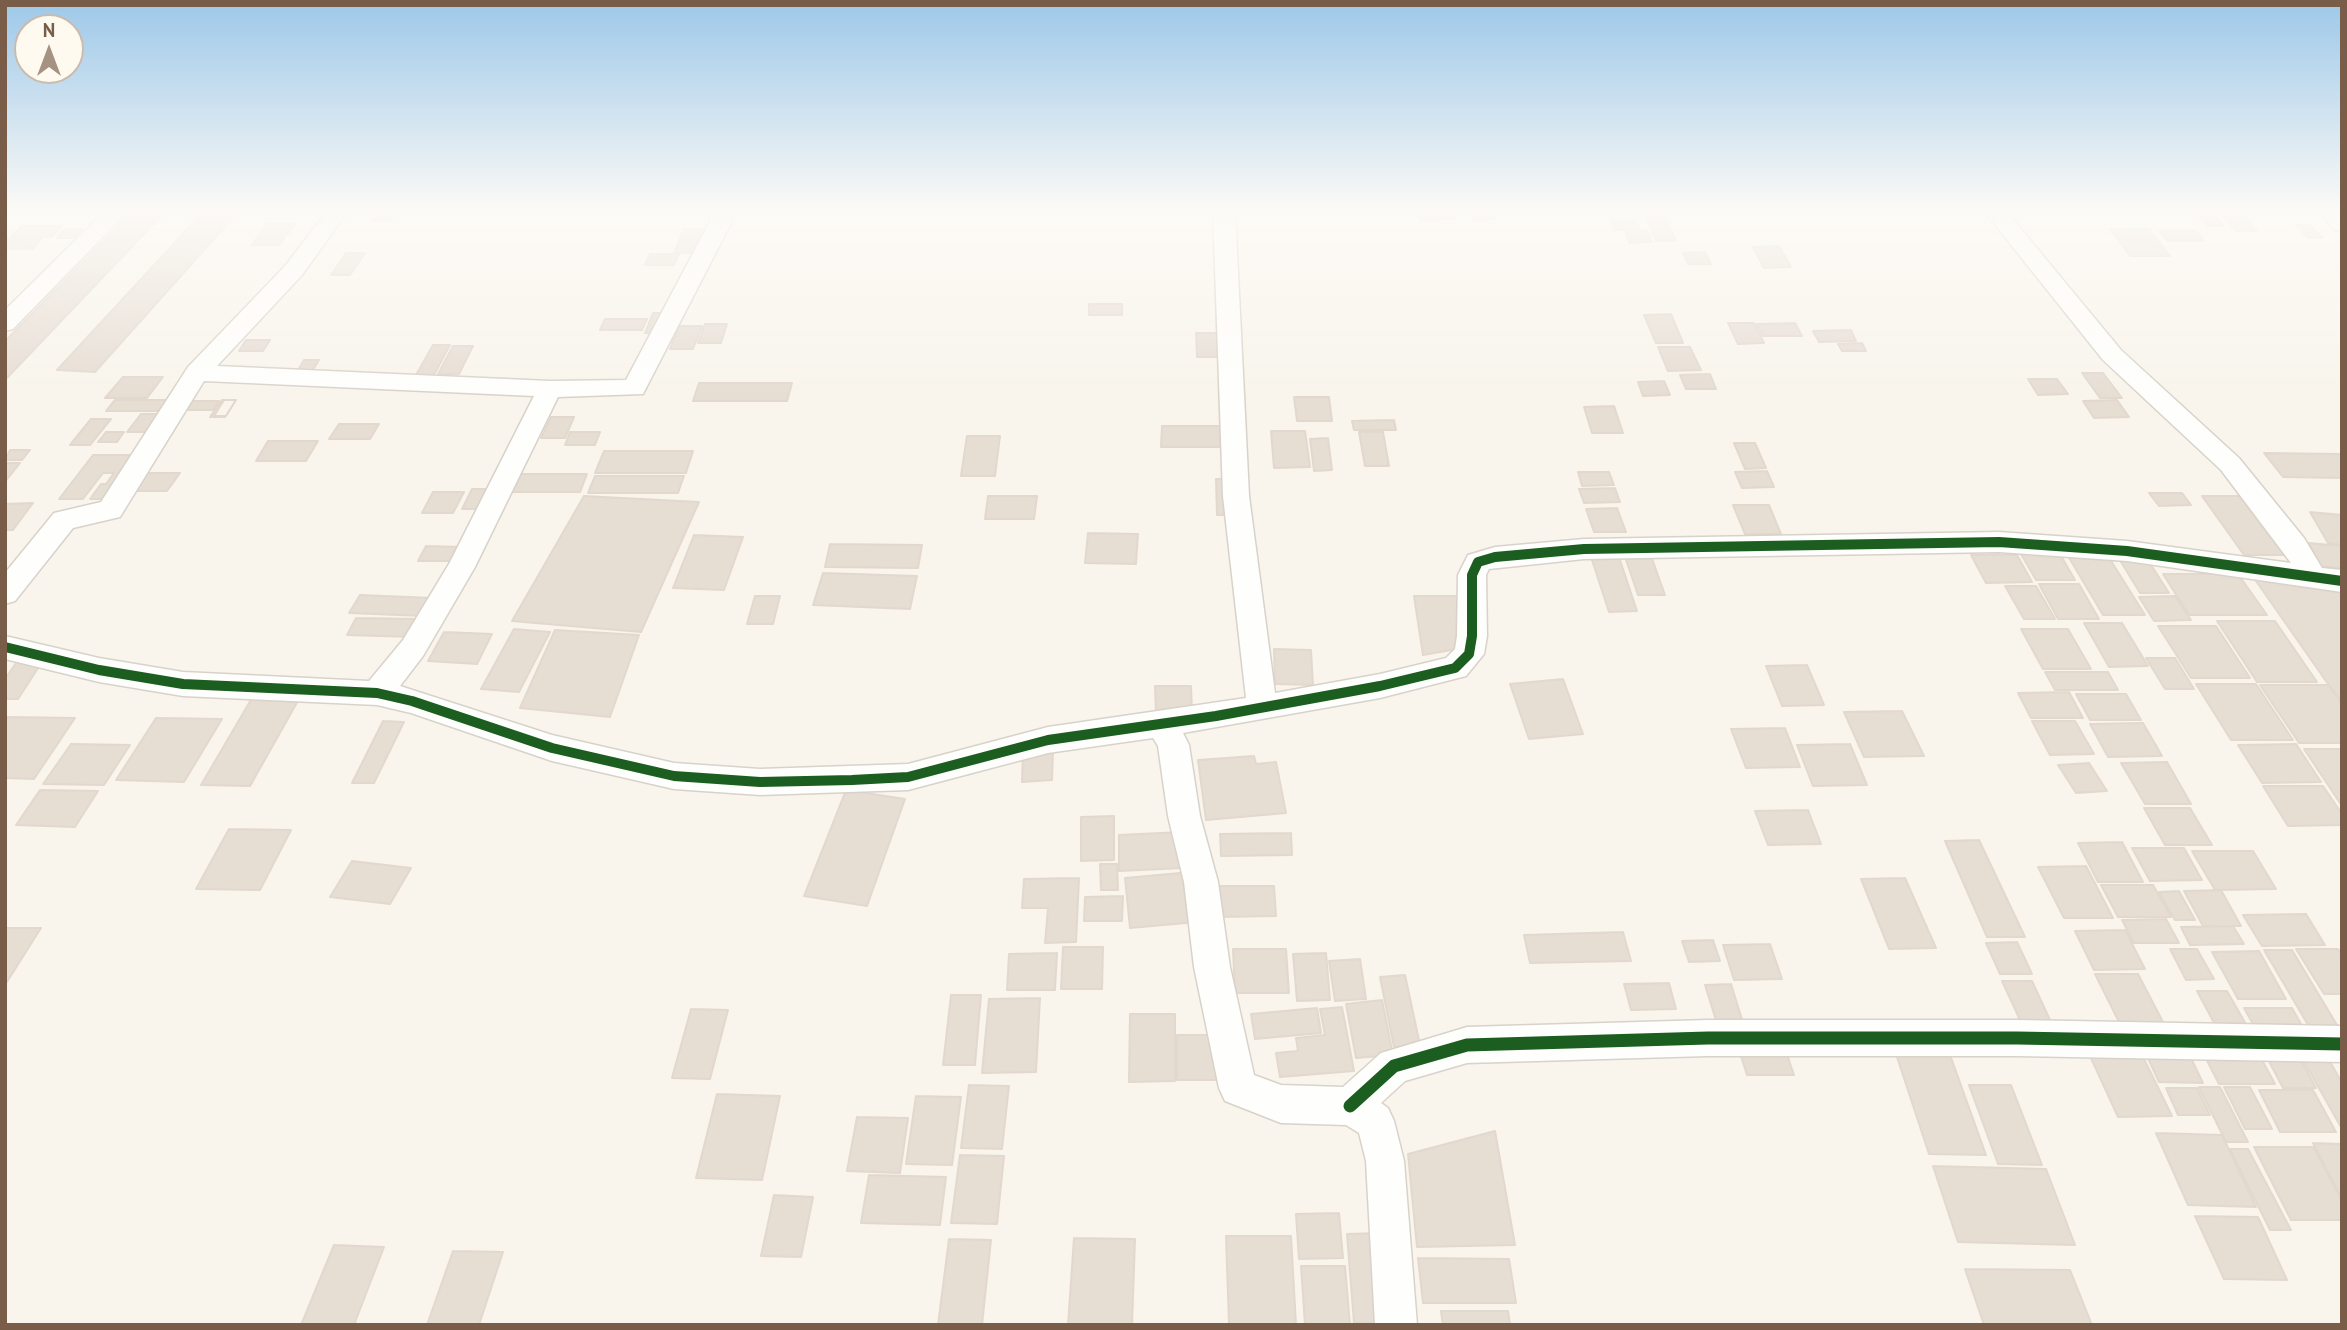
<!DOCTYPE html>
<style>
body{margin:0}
#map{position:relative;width:2347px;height:1330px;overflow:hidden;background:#f9f5ec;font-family:"PT Sans",sans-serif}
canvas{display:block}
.frame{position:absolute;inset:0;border:7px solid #7a5d49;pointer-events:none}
.north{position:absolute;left:14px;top:14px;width:70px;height:70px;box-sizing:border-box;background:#fffaef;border:2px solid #cabbad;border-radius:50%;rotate:0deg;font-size:19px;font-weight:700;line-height:28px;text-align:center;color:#7a5d49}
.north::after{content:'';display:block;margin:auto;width:24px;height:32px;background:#a69282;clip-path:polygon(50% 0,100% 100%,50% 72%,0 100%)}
</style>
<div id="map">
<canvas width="2347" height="1330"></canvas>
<div class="frame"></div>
<div class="north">N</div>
</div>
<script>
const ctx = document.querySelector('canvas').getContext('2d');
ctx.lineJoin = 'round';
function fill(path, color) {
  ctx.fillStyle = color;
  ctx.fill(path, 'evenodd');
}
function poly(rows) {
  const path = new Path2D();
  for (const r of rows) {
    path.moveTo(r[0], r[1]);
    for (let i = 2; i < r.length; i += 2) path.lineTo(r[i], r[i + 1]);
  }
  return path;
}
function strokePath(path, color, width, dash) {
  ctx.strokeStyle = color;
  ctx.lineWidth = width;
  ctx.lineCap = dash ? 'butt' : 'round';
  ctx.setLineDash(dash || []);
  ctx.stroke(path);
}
const building = poly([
 [133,211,166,211,5,380,5,341,133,211],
 [204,211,239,211,95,372,57,370,204,211],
 [380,211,397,211,390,221,373,221,380,211],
 [1418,211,1452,211,1455,219,1420,220,1418,211],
 [1471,211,1492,211,1494,219,1474,220,1471,211],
 [2195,211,2212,211,2224,226,2207,226,2195,211],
 [2218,211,2239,211,2257,231,2236,231,2218,211],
 [1646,218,1666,218,1676,241,1656,241,1646,218],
 [1610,220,1635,220,1640,230,1615,230,1610,220],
 [267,224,295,224,279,245,252,245,267,224],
 [2296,225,2310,225,2322,238,2308,238,2296,225],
 [22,226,62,226,52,237,12,236,22,226],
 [65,229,82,229,74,238,57,238,65,229],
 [684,229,704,229,695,253,674,253,684,229],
 [2110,229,2149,229,2170,256,2130,256,2110,229],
 [1625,231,1647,231,1652,242,1629,243,1625,231],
 [2159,231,2196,231,2204,241,2168,241,2159,231],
 [7,238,42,238,32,249,5,249,7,238],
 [1779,246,1791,267,1764,268,1753,247,1779,246],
 [1705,252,1711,264,1688,264,1683,253,1705,252],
 [346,253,365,253,350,275,331,275,346,253],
 [650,254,679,254,674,265,645,265,650,254],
 [1089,304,1122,304,1122,315,1089,315,1089,304],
 [653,313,671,313,663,333,645,333,653,313],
 [1671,314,1683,343,1656,343,1644,315,1671,314],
 [605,319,647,319,642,330,600,330,605,319],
 [1728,323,1754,323,1764,343,1738,344,1728,323],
 [1795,323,1802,336,1763,336,1757,324,1795,323],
 [705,324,727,324,721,343,698,343,705,324],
 [679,326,702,326,693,349,670,349,679,326],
 [1851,330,1856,341,1819,342,1813,331,1851,330],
 [1196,333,1225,333,1226,357,1197,357,1196,333],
 [246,340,270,340,263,351,239,351,246,340],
 [1862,343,1866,351,1842,351,1838,344,1862,343],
 [433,345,450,345,434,375,416,375,433,345],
 [453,346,473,346,459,374,438,374,453,346],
 [1658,347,1690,347,1701,370,1668,371,1658,347],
 [304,360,319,360,313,370,298,370,304,360],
 [2082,373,2103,373,2122,398,2100,398,2082,373],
 [1710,374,1716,389,1686,389,1680,375,1710,374],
 [123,377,163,377,147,398,105,398,123,377],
 [2028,379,2057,379,2068,394,2038,395,2028,379],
 [1664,381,1670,395,1643,396,1638,382,1664,381],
 [699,383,792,383,787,401,693,401,699,383],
 [1294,397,1329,397,1332,421,1297,421,1294,397],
 [115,400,182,400,174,411,106,411,115,400],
 [222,400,236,400,225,417,210,417,222,400],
 [224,400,236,400,226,416,214,416,224,400],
 [2117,400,2129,417,2094,418,2083,401,2117,400],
 [191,401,219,401,213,410,184,410,191,401],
 [1614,406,1623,433,1592,433,1584,407,1614,406],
 [141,414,169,414,156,432,127,432,141,414],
 [551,417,574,417,565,438,541,438,551,417],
 [91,419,111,419,90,445,70,445,91,419],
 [1394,420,1396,430,1354,430,1352,421,1394,420],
 [339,424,379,424,370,439,329,439,339,424],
 [1162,426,1234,426,1235,447,1161,447,1162,426],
 [1271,431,1305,431,1310,467,1274,468,1271,431],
 [106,432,124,432,117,442,98,442,106,432],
 [570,432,600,432,595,445,565,445,570,432],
 [1359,432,1383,432,1389,466,1365,466,1359,432],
 [967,436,1000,436,995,476,961,476,967,436],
 [1328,438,1332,470,1314,471,1310,439,1328,438],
 [268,441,318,441,306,461,256,461,268,441],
 [1734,443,1755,443,1766,468,1745,469,1734,443],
 [10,450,30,450,22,460,5,460,10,450],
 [604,451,693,451,686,473,595,473,604,451],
 [2264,453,2339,454,2342,457,2342,478,2283,477,2264,453],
 [93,455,150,455,117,499,90,499,101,484,106,484,114,473,103,473,83,499,59,499,93,455],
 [5,463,20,463,5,482,5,463],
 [1767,471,1774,487,1742,488,1735,472,1767,471],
 [1578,472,1609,472,1614,485,1582,486,1578,472],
 [146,473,180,473,167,491,134,491,146,473],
 [516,474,587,474,580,492,508,492,516,474],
 [595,476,684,476,678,493,588,493,595,476],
 [1216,479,1235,479,1236,515,1217,515,1216,479],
 [1615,488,1620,502,1584,503,1579,489,1615,488],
 [472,489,493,489,483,509,462,509,472,489],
 [433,492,464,492,453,513,422,513,433,492],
 [2149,493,2182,493,2191,505,2159,506,2149,493],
 [584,496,699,502,641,632,512,621,584,496],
 [988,496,1037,496,1034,519,985,519,988,496],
 [2202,496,2249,496,2293,555,2244,555,2202,496],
 [33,503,13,530,5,530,5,504,33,503],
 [1733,505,1769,505,1781,534,1745,534,1733,505],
 [1617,508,1626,532,1594,532,1586,509,1617,508],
 [2310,512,2342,515,2342,545,2328,543,2310,512],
 [1088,533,1138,534,1136,564,1085,563,1088,533],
 [694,535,743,537,724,590,673,588,694,535],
 [2308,543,2342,546,2342,568,2321,566,2308,543],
 [830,544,922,545,918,568,825,567,830,544],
 [426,546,460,547,452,561,418,561,426,546],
 [1650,553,1665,595,1638,595,1624,554,1650,553],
 [2021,554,2060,554,2075,580,2036,580,2021,554],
 [1971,555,2017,555,2032,582,1986,583,1971,555],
 [2068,556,2108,556,2145,615,2103,615,2068,556],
 [1591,557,1619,557,1637,611,1609,612,1591,557],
 [2118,557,2146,557,2169,593,2140,593,2118,557],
 [2249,571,2342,585,2342,704,2249,571],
 [823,573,917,576,910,609,813,605,823,573],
 [2163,574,2238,574,2267,615,2189,615,2163,574],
 [2039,584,2079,584,2099,619,2058,619,2039,584],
 [2005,586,2036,586,2055,619,2024,619,2005,586],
 [360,595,433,598,423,616,349,613,360,595],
 [755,596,780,596,773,624,747,624,755,596],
 [1414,596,1458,596,1457,649,1423,655,1414,596],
 [2175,596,2191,620,2154,621,2139,597,2175,596],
 [356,618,421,619,412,637,347,635,356,618],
 [2217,621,2275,621,2317,682,2257,682,2217,621],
 [2084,623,2122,623,2148,666,2109,667,2084,623],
 [2158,626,2216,626,2250,678,2191,678,2158,626],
 [514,629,550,632,519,692,481,689,514,629],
 [2021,629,2068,629,2091,669,2043,669,2021,629],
 [555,630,639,635,610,717,520,708,555,630],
 [444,632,492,634,477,664,428,661,444,632],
 [1274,649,1311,650,1313,685,1275,684,1274,649],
 [2146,658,2175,658,2194,689,2165,689,2146,658],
 [44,659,18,699,5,699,5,679,18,660,44,659],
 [1807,665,1824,705,1782,706,1766,666,1807,665],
 [2045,672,2108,672,2118,690,2055,690,2045,672],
 [1563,679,1583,734,1529,739,1510,684,1563,679],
 [2196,684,2256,684,2293,740,2231,740,2196,684],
 [2260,685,2329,685,2342,703,2342,743,2299,743,2260,685],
 [1155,686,1191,686,1192,713,1156,714,1155,686],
 [2069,692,2083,718,2031,718,2018,693,2069,692],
 [2076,694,2126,694,2141,720,2090,720,2076,694],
 [252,698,299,699,250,786,201,785,252,698],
 [1902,711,1924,756,1864,757,1844,712,1902,711],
 [5,717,75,718,34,779,5,778,5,717],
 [156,718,222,719,184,782,116,780,156,718],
 [383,721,404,722,374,783,352,783,383,721],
 [2032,721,2075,721,2094,754,2050,755,2032,721],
 [2143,723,2162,756,2108,757,2090,724,2143,723],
 [1785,728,1800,767,1746,768,1731,729,1785,728],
 [71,744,130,745,104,785,43,784,71,744],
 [1850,744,1867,785,1813,786,1797,745,1850,744],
 [2296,744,2321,782,2262,783,2238,745,2296,744],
 [2304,749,2342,749,2342,803,2340,803,2304,749],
 [1053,751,1052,780,1022,782,1023,752,1053,751],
 [1254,756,1256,764,1276,762,1286,813,1206,820,1198,760,1254,756],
 [2167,762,2191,804,2145,804,2121,763,2167,762],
 [2089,763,2107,791,2076,793,2058,765,2089,763],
 [2263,786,2323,786,2342,814,2342,825,2288,826,2263,786],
 [40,790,98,791,75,827,16,825,40,790],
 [846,790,905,799,867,906,804,896,846,790],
 [2144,808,2190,808,2212,845,2165,845,2144,808],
 [1808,810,1821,844,1768,845,1755,811,1808,810],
 [1114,816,1114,860,1081,861,1081,817,1114,816],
 [229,829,291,830,260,890,196,889,229,829],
 [1182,832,1184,868,1119,871,1119,835,1182,832],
 [1291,833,1292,855,1221,856,1220,834,1291,833],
 [1979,840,2025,937,1987,937,1945,841,1979,840],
 [2122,842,2143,882,2098,882,2078,843,2122,842],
 [2132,848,2184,848,2202,880,2150,881,2132,848],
 [2192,851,2253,851,2276,889,2215,890,2192,851],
 [352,861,411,868,390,904,330,897,352,861],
 [1100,864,1117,864,1118,890,1101,890,1100,864],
 [2086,866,2113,918,2064,918,2038,867,2086,866],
 [1191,872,1197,922,1130,928,1125,878,1191,872],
 [1079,878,1076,942,1045,943,1048,908,1022,908,1024,879,1079,878],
 [1905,878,1936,948,1889,949,1861,879,1905,878],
 [2101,885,2153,885,2171,917,2118,917,2101,885],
 [1218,886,1274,886,1276,916,1219,917,1218,886],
 [2221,890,2241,926,2203,926,2184,891,2221,890],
 [2179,891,2195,920,2175,920,2159,892,2179,891],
 [1123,896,1122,921,1084,921,1085,897,1123,896],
 [2306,914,2325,945,2262,946,2243,915,2306,914],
 [2166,919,2179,943,2134,943,2122,920,2166,919],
 [2233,926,2244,944,2190,945,2181,927,2233,926],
 [5,928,41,928,5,985,5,928],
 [2125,930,2145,969,2094,970,2075,931,2125,930],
 [1623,932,1631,961,1530,963,1524,935,1623,932],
 [1713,940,1720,961,1689,962,1682,941,1713,940],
 [2017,942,2032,974,2000,974,1986,943,2017,942],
 [1770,944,1782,979,1734,980,1723,945,1770,944],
 [1063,947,1103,947,1102,989,1061,989,1063,947],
 [1233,949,1286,949,1289,993,1235,993,1233,949],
 [2170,949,2197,949,2214,979,2186,980,2170,949],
 [2296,949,2338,949,2342,955,2342,994,2324,994,2296,949],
 [2264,950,2292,950,2340,1030,2311,1030,2264,950],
 [2259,951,2286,999,2238,999,2212,952,2259,951],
 [1057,953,1055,990,1007,990,1009,954,1057,953],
 [1326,953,1330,1000,1297,1001,1293,954,1326,953],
 [1360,959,1366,999,1335,1001,1329,961,1360,959],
 [2095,974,2138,974,2163,1022,2119,1022,2095,974],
 [1405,975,1420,1045,1394,1047,1380,977,1405,975],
 [2002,981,2032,981,2050,1020,2020,1020,2002,981],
 [1669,983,1676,1009,1631,1010,1624,984,1669,983],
 [1731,984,1745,1029,1719,1030,1705,985,1731,984],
 [2197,991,2227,991,2251,1033,2220,1034,2197,991],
 [951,995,981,995,975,1065,943,1065,951,995],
 [1040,998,1036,1072,982,1073,989,999,1040,998],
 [1382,1000,1393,1055,1356,1058,1346,1004,1382,1000],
 [1342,1007,1354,1071,1280,1077,1276,1053,1298,1051,1296,1038,1325,1035,1320,1009,1342,1007],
 [1317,1008,1321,1033,1255,1039,1251,1014,1317,1008],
 [2244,1008,2292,1008,2306,1033,2258,1033,2244,1008],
 [691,1009,728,1010,710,1079,672,1078,691,1009],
 [1130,1014,1175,1014,1175,1081,1129,1082,1130,1014],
 [1177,1035,1222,1035,1224,1080,1177,1080,1177,1035],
 [1783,1043,1794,1075,1747,1075,1737,1044,1783,1043],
 [2201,1049,2256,1049,2275,1084,2219,1084,2201,1049],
 [2297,1049,2323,1049,2342,1083,2342,1129,2297,1049],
 [2263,1050,2296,1051,2316,1088,2283,1088,2263,1050],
 [1895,1051,1949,1052,1986,1155,1929,1154,1895,1051],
 [2146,1054,2189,1054,2203,1083,2159,1082,2146,1054],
 [2142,1055,2172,1116,2118,1117,2090,1056,2142,1055],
 [969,1085,1009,1086,1002,1149,961,1148,969,1085],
 [1969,1085,2011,1085,2042,1165,1998,1164,1969,1085],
 [2199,1087,2220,1087,2248,1142,2226,1142,2199,1087],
 [2224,1087,2250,1087,2272,1129,2245,1129,2224,1087],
 [2166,1088,2197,1088,2210,1115,2178,1115,2166,1088],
 [2259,1090,2313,1090,2336,1132,2280,1132,2259,1090],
 [717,1094,780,1096,762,1180,696,1178,717,1094],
 [916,1096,961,1097,952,1165,906,1164,916,1096],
 [857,1117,908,1118,900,1173,847,1171,857,1117],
 [1495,1131,1515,1245,1417,1247,1408,1154,1495,1131],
 [2156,1133,2222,1135,2256,1207,2188,1205,2156,1133],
 [2313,1143,2342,1144,2342,1199,2313,1143],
 [2254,1147,2313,1147,2342,1200,2342,1220,2291,1220,2254,1147],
 [2230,1149,2248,1149,2291,1230,2270,1230,2230,1149],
 [960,1155,1004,1156,997,1224,951,1223,960,1155],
 [1933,1166,2046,1169,2075,1245,1958,1242,1933,1166],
 [869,1175,946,1177,940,1225,861,1223,869,1175],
 [774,1195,813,1197,801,1257,761,1256,774,1195],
 [1339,1213,1343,1258,1299,1259,1296,1214,1339,1213],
 [2195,1216,2258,1217,2287,1280,2224,1279,2195,1216],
 [1380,1233,1389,1323,1354,1323,1347,1234,1380,1233],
 [1226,1236,1291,1236,1296,1325,1229,1325,1226,1236],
 [1074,1238,1135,1239,1132,1325,1068,1325,1074,1238],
 [949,1239,991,1240,982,1325,938,1325,949,1239],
 [334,1245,384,1247,354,1325,301,1325,334,1245],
 [453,1251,503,1252,479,1325,427,1325,453,1251],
 [1418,1258,1509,1259,1516,1303,1423,1303,1418,1258],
 [1301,1266,1345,1266,1350,1325,1305,1325,1301,1266],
 [1965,1269,2070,1270,2092,1325,1984,1325,1965,1269],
 [1441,1311,1508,1311,1510,1325,1443,1325,1441,1311]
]);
fill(building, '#e6ddd3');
strokePath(building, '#e2d8ce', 2);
const minor = poly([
 [105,211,128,211,13,329,5,331,5,310,105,211],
 [327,211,348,211,302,275,217,366,550,381,626,380,709,223,711,211,733,211,731,223,643,394,558,397,475,567,423,656,400,686,552,735,674,763,760,769,908,764,1048,727,1246,698,1223,496,1213,211,1235,211,1249,496,1275,693,1380,674,1446,658,1455,649,1457,636,1458,575,1468,555,1495,547,1584,539,1999,532,2127,541,2291,563,2221,470,2103,360,1984,211,2006,211,2121,350,2239,458,2304,538,2322,568,2342,570,2342,592,2127,561,1999,552,1584,559,1489,569,1486,575,1487,636,1484,654,1466,676,1380,698,1183,733,1189,745,1200,816,1218,882,1230,967,1254,1075,1281,1085,1343,1087,1381,1053,1467,1027,1708,1020,2017,1020,2342,1026,2342,1062,2017,1056,1708,1056,1467,1063,1405,1081,1381,1103,1388,1108,1394,1121,1404,1161,1417,1325,1375,1325,1366,1161,1359,1133,1346,1125,1281,1123,1225,1101,1219,1088,1194,967,1184,882,1168,816,1158,746,1153,738,1048,753,908,790,760,795,674,789,552,761,411,713,377,705,183,696,99,682,5,659,5,636,99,658,183,672,369,681,403,640,449,564,534,396,204,381,120,517,73,528,15,601,5,604,5,573,54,513,101,502,188,367,286,265,327,211],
 [2319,211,2341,211,2342,231,2334,230,2319,211]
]);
strokePath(minor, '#d8d2ca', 3);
fill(minor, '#fefefc');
strokePath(poly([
 [5,647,99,670,183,684,377,693,412,701,552,748,674,776,760,782,852,780,908,777,1048,740,1216,716,1380,686,1455,668,1469,654,1472,636,1472,575,1478,562,1495,557,1584,549,1999,542,2127,551,2342,581]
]), '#1b5e20', 10);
strokePath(poly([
 [1350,1106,1394,1066,1467,1045,1708,1038,2017,1038,2342,1044]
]), '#1b5e20', 13);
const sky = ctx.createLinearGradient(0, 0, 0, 398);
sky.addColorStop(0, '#9dc8e9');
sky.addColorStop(0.53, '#fcfaf6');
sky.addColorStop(1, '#fcfaf600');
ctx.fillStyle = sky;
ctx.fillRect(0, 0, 2347, 398);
</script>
